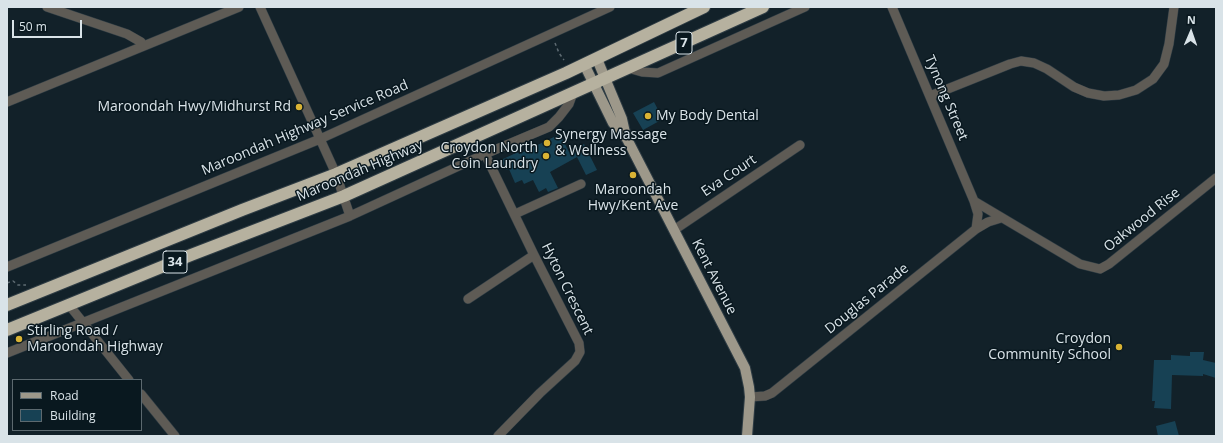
<!DOCTYPE html>
<style>
body{margin:0}
#map{position:relative;width:1223px;height:443px;overflow:hidden;background:#122129;font-family:"Open Sans",sans-serif}
canvas{display:block}
.frame{position:absolute;inset:0;border:8px solid #d9e3e8;pointer-events:none}
.legend{position:absolute;left:12px;top:379px;width:130px;height:52px;box-sizing:border-box;background:#09181f;border:1px solid #5c696f;margin:0;padding:5px 7px;list-style:none;font-size:12px;color:#d9e3e8}
.legend li{display:flex;align-items:center;gap:8px;height:20px}
.legend b{width:20px;border:1px solid #5c696f}
.north{position:absolute;left:1171px;top:12px;width:40px;height:40px;-webkit-text-stroke:3px #09181f;paint-order:stroke;rotate:2deg;font-size:11px;font-weight:700;line-height:16px;text-align:center;color:#d9e3e8}
.north::after{content:'';display:block;margin:auto;width:14px;height:18px;background:#d9e3e8;clip-path:polygon(50% 0,100% 100%,50% 72%,0 100%)}
.scale{position:absolute;left:12px;top:20px;width:70px;height:18px;box-sizing:border-box;border:2px solid #d9e3e8;border-top:0;padding-left:5px;font-size:12px;line-height:14px;white-space:nowrap;color:#d9e3e8;-webkit-text-stroke:3px #09181f;paint-order:stroke}
</style>
<div id="map">
<canvas width="1223" height="443"></canvas>
<div class="frame"></div>
<ul class="legend">
<li><b style="height:5px;background:#9d988a"></b>Road</li>
<li><b style="height:11px;background:#174154"></b>Building</li>
</ul>
<div class="north">N</div>
<div class="scale">50 m</div>
</div>
<script>
const ctx = document.querySelector('canvas').getContext('2d');
ctx.lineJoin = 'round';
function fill(path, color) {
  ctx.fillStyle = color;
  ctx.fill(path, 'evenodd');
}
function poly(rows) {
  const path = new Path2D();
  for (const r of rows) {
    path.moveTo(r[0], r[1]);
    for (let i = 2; i < r.length; i += 2) path.lineTo(r[i], r[i + 1]);
  }
  return path;
}
function strokePath(path, color, width, dash) {
  ctx.strokeStyle = color;
  ctx.lineWidth = width;
  ctx.lineCap = dash ? 'butt' : 'round';
  ctx.setLineDash(dash || []);
  ctx.stroke(path);
}
function write(font, color, halo, rows, align = 'center') {
  ctx.font = font + ' "Open Sans",sans-serif';
  ctx.lineWidth = 3;
  ctx.setLineDash([]);
  ctx.textBaseline = 'middle';
  ctx.strokeStyle = halo;
  ctx.fillStyle = color;
  for (const [text, x, y, turn = 0] of rows) {
    ctx.save();
    ctx.translate(x, y);
    ctx.rotate((+turn || 0) * Math.PI / 180);
    ctx.textAlign = isNaN(turn) ? turn : align;
    if (halo) ctx.strokeText(text, 0, 0);
    ctx.fillText(text, 0, 0);
    ctx.restore();
  }
}
fill(poly([
 [654,102,663,119,643,130,633,113],
 [560,134,569,152,584,144,597,170,586,175,577,157,550,172,558,188,548,192,546,188,539,192,533,180,524,184,522,180,515,183,509,169,506,170,501,160,518,152,519,154],
 [1190,352,1204,352,1203,360,1216,363,1216,378,1203,374,1203,376,1172,375,1171,409,1154,408,1155,401,1152,401,1154,360,1171,360,1171,355,1190,356],
 [1175,421,1179,436,1158,436,1156,426]
]), '#174154');
const minor = poly([
 [47,7,127,34,141,42,143,46],
 [260,7,336,174,350,216],
 [892,7,974,201,978,214,976,229],
 [628,68,642,72,658,73,805,7],
 [930,96,1010,64,1021,61,1034,63,1047,69,1074,87,1088,93,1104,96,1119,95,1136,90,1153,79,1164,64,1169,44,1174,7],
 [7,102,239,7],
 [485,154,534,255,579,343,580,352,575,361,540,393,498,436],
 [974,201,1080,264,1100,269,1109,264,1216,178],
 [515,214,581,184],
 [674,230,800,145],
 [7,267,320,139,610,7],
 [468,299,534,255],
 [69,305,129,380],
 [7,353,350,216,485,154,549,127,559,117,569,104,573,93],
 [141,394,175,436],
 [750,397,765,396,772,393,976,229,988,222,1001,218]
]);
const major = poly([
 [597,59,622,119,626,137],
 [584,64,613,123,627,139,745,368,749,387,750,397,747,436]
]);
const highway = poly([
 [7,305,242,210,336,174,566,73,704,7],
 [7,330,191,255,344,196,763,7]
]);
strokePath(minor, '#2e3c44', 10);
strokePath(major, '#2e3c44', 12);
strokePath(highway, '#2e3c44', 14);
strokePath(poly([
 [555,43,559,53,564,60],
 [7,283,13,281,18,285,26,285]
]), '#5e6b72', 1.5, [3, 3]);
strokePath(minor, '#5e5b55', 9);
strokePath(major, '#9d988a', 10);
strokePath(highway, '#b6b19f', 12);
for (const [x, y, r, color] of [
 [299,107,4,"#d9b334"],
 [648,116,4,"#d9b334"],
 [547,143,4,"#d9b334"],
 [546,156,4,"#d9b334"],
 [633,175,4,"#d9b334"],
 [19,339,4,"#d9b334"],
 [1119,347,4,"#d9b334"]
]) {
  const dot = new Path2D();
  dot.arc(x, y, r, 0, 2 * Math.PI);
  ctx.fillStyle = color;
  ctx.fill(dot);
  strokePath(dot, '#09181f', 1.5);
}
for (const [x, y, w] of [
 [684,43,16],
 [175,262,24]
]) {
  const box = new Path2D();
  box.roundRect(x - w / 2, y - 11, w, 22, 3);
  ctx.fillStyle = '#09181f';
  ctx.fill(box);
  strokePath(box, '#d9e3e8', 1);
}
write('bold 13px', '#d9e3e8', null, [
 ["7",684,43],
 ["34",175,262]
]);
write('14px', '#d9e3e8', '#09181f', [
 ["Tynong Street",946,98,67],
 ["Maroondah Highway Service Road",305,128,-23],
 ["Maroondah Highway",360,171,-23],
 ["Eva Court",729,176,-34],
 ["Oakwood Rise",1142,220,-39],
 ["Kent Avenue",714,277,63],
 ["Hyton Crescent",567,289,64],
 ["Douglas Parade",867,299,-39]
]);
write('14px', '#d9e3e8', '#09181f', [
 ["Maroondah Hwy/Midhurst Rd",291,107],
 ["My Body Dental",656,116,"left"],
 ["Synergy Massage",555,135,"left"],
 ["& Wellness",555,151,"left"],
 ["Croydon North",538,148],
 ["Coin Laundry",538,164],
 ["Maroondah",633,190,"center"],
 ["Hwy/Kent Ave",633,206,"center"],
 ["Stirling Road /",27,331,"left"],
 ["Maroondah Highway",27,347,"left"],
 ["Croydon",1111,339],
 ["Community School",1111,355]
], 'right');
</script>
